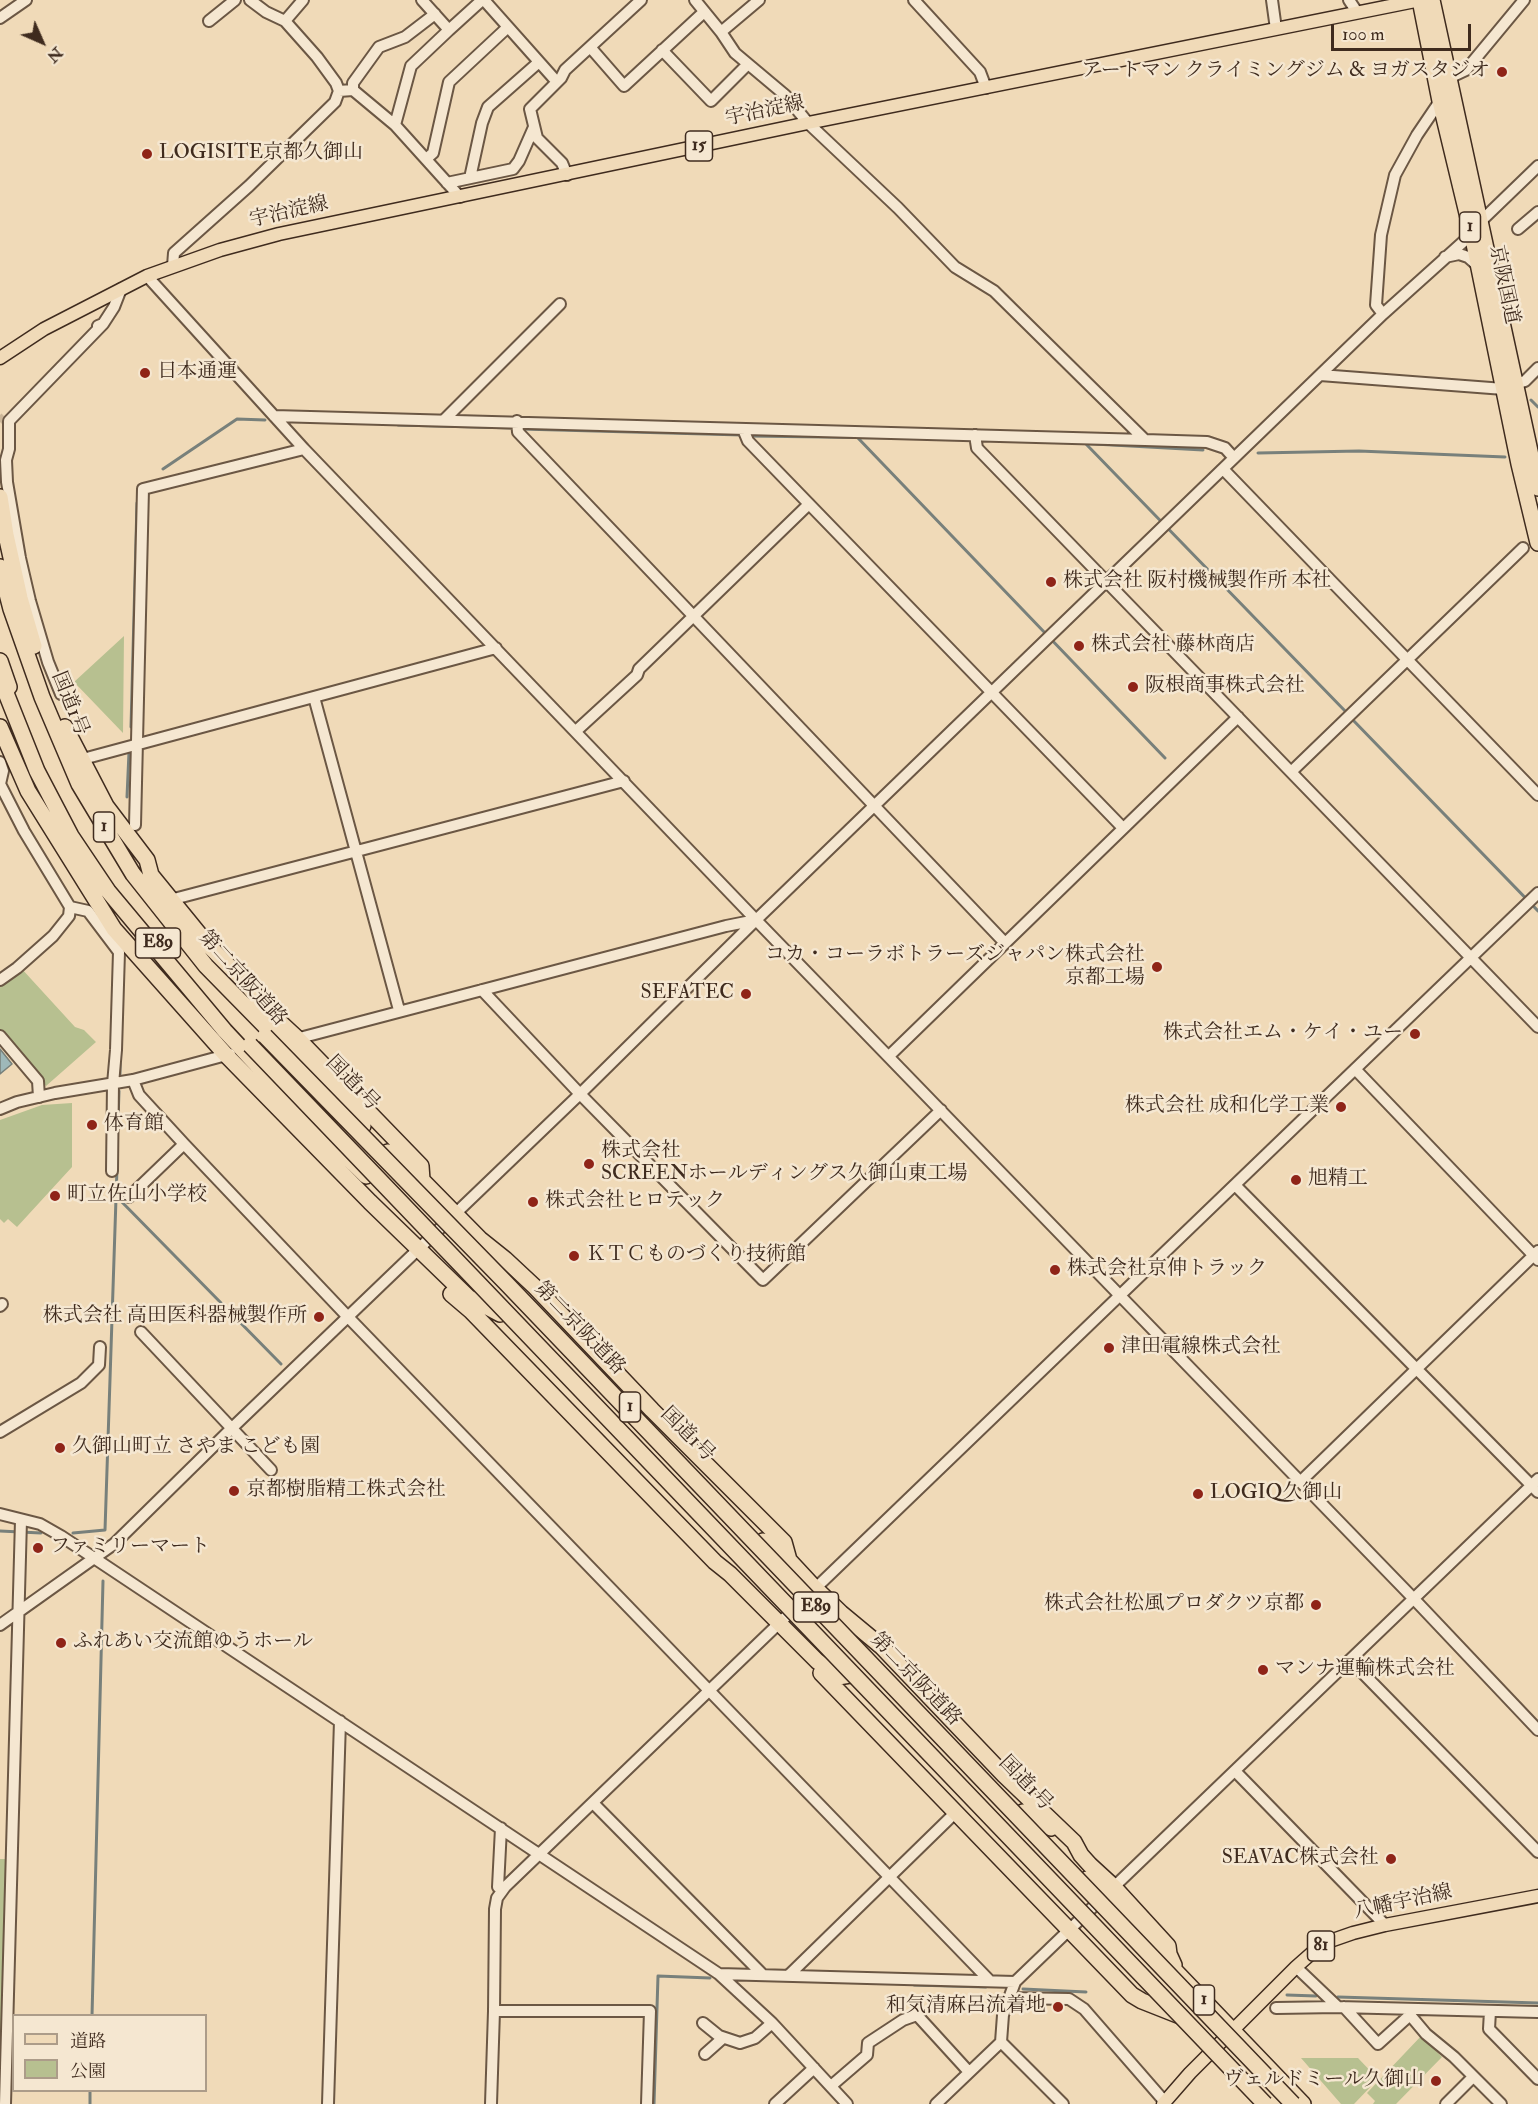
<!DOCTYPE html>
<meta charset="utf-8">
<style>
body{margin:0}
#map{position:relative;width:1538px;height:2104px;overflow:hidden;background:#f0dab8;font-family:"IM FELL Double Pica","Noto Serif JP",serif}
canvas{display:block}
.legend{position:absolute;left:12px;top:2014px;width:195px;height:78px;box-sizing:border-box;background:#f5e7d1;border:2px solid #ac9c89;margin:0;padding:8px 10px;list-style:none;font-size:18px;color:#3f2b1e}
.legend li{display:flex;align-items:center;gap:12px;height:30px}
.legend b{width:30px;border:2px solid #ac9c89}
.north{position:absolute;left:12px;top:12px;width:60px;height:60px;-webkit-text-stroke:4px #f5e7d1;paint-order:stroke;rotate:135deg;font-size:16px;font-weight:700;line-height:24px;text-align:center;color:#3f2b1e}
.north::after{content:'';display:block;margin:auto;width:21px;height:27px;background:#3f2b1e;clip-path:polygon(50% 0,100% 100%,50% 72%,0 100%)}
.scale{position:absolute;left:1331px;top:24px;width:140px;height:27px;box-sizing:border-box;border:3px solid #3f2b1e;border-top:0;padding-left:8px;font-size:18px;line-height:21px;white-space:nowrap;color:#3f2b1e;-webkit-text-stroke:4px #f5e7d1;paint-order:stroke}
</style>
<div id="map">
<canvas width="1538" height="2104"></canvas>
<ul class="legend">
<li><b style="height:8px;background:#f0dab8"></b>道路</li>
<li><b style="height:16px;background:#b7c090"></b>公園</li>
</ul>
<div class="north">N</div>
<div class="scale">100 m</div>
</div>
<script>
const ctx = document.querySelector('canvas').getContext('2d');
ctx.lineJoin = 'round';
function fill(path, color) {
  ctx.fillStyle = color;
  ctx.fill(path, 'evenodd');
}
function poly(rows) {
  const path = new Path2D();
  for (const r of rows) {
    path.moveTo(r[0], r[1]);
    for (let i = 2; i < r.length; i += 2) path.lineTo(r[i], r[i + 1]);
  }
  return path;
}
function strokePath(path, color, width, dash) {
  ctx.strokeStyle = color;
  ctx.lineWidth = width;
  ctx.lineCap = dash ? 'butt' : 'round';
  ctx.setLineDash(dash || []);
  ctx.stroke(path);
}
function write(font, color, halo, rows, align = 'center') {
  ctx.font = font + ' "IM FELL Double Pica","Noto Serif JP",serif';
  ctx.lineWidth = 5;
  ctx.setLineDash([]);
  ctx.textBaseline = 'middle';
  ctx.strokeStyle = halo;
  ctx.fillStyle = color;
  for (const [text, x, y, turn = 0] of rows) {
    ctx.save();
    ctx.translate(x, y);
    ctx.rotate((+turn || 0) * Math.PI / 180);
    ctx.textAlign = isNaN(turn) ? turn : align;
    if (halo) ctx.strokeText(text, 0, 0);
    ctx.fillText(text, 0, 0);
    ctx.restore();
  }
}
fill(poly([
 [124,636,123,733,74,682],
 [21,968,75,1027,84,1030,96,1042,46,1086,0,1030,0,983],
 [72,1103,72,1167,17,1227,8,1219,4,1223,0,1219,0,1120,42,1105],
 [0,1859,7,1859,0,2065],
 [1423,2034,1436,2047,1434,2049,1442,2057,1396,2104,1373,2104,1375,2101,1367,2093],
 [1301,2058,1358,2058,1378,2079,1354,2104,1341,2104]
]), '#b7c090');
const water = poly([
 [0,1049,12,1064,0,1074,0,1049]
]);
fill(water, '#9eb8b9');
strokePath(water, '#78807b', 1.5);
strokePath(poly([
 [1531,400,1538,407],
 [398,425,515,428],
 [521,429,742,435],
 [749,436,898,438],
 [857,437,1165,758],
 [1076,443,1203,450],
 [1086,444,1347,713],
 [1258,453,1359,451,1505,457],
 [163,469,237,419,265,420],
 [1351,718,1538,911],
 [131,727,137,503],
 [127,797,129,752],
 [120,1074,120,1063],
 [117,1150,119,1091],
 [116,1196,281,1364],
 [0,1531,41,1533],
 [73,1533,105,1530,117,1168],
 [914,1985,986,1987],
 [1023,1989,1086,1992],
 [1287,1995,1316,1996],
 [1338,1997,1538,2003],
 [92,2016,103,1581],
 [90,2104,90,2090],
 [654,2104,658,1976,710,1978]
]), '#78807b', 3);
strokePath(poly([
 [0,422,5,417]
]), '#cdb799', 10, [10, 5]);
const minor = poly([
 [422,0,449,30,482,0],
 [484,0,557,82],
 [695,0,721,32,735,53,785,95,808,123,898,208,955,267,994,291,1145,440,1207,442,1225,448,1234,458],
 [914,0,980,72,986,88],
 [1272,0,1276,29],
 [1349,0,1357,12],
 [0,18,26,0],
 [209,21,235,0],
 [285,21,303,0],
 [721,32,759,0],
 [590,47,624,86,704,12],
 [662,50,711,101,748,64],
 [1449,78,1466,70,1524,0],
 [353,90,353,83,379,47,405,37,435,14],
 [339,91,353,90,395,125,460,197],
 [395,125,411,66,449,30],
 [426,159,433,153,449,82,508,27],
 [567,175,562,163,537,138,530,109,561,78,565,70,641,0],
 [470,178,482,123,488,107,539,62],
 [447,183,513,169,519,161,534,127],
 [1479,223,1538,166],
 [1518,229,1538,212],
 [1445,257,1459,254,1468,257,1477,265],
 [173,266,174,253,249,186,335,102,339,91,336,83,317,57,285,21,266,12,250,0],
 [147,276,304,449,756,920,1414,1599,1538,1730],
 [1383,314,1376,305,1381,235,1395,175,1417,135,1440,101],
 [98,326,103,324,114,307,121,289],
 [1320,375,1504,389],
 [1515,384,1525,381,1538,368],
 [274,416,1145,440],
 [444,420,560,304],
 [517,421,518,432,1005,943],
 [743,429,748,441,1123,828],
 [975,435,977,448,1538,1027],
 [1223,469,1538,795],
 [61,694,48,662,30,601,20,558,7,482,6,460,9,449,9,421,103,324],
 [314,697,399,1010],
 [576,731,637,675,639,669,809,504],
 [83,759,496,648],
 [0,762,3,771,0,784,24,831,70,907,88,911,119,952,116,1050,113,1084,112,1171],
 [1291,772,1523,548],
 [135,825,143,489,304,449],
 [170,900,624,781],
 [0,980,17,968,53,936,69,916,70,907],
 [482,990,580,1094,763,1280,941,1110],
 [0,1036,38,1081,39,1097],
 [292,1040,726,926,756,920],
 [889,1056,1238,717],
 [1355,1069,1538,1260],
 [133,1080,139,1095,184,1144,348,1317,989,1980],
 [0,1109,17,1102,55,1093,133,1080,230,1054],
 [1235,1185,1538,1492],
 [129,1197,184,1144],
 [0,1306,2,1304],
 [141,1332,271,1470],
 [0,1432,81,1383,99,1365,100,1347],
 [1300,1482,1538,1251],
 [0,1514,40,1524,61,1536,719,1974,772,2023,847,2104],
 [0,1625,114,1544,232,1428,580,1094,756,920,1383,314,1472,234],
 [1350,1660,1538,1852],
 [1235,1771,1385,1925],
 [593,1803,763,1975],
 [498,1887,501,1828],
 [1296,1967,1338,2007],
 [719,1974,1015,1982],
 [788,1976,955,1813],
 [1009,1998,1069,1999,1084,2009,1165,2102],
 [1344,2007,1378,2044,1410,2015],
 [1276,2008,1338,2007,1538,2012],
 [1410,2009,1410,2015,1426,2034,1454,2057,1501,2104],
 [494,2011,650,2011,647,2104],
 [1490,2011,1489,2029,1538,2079],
 [703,2023,719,2036,740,2043,755,2038,772,2023],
 [1001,2042,1063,2104],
 [705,2054,723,2038],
 [831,2086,867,2055,868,2043,903,2020,917,2015,969,2072],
 [5,2104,21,1520],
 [328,2104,340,1721],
 [491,2104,494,2011,495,1909,497,1898,505,1887,1538,893],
 [775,2104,814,2068],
 [936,2104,1001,2042,1003,2015,1015,1982,1538,1479],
 [1446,2104,1473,2077]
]);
const major = poly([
 [0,358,44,329,147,276,220,250,279,234,808,123,1420,0],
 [1163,2104,1190,2073,1296,1967,1313,1952,1330,1941,1353,1933,1385,1925,1538,1896]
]);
const highway = poly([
 [1420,0,1440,101,1472,234,1519,464,1538,543],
 [1432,0,1538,488],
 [0,497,6,535,20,598,34,646],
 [0,567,11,609,42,697,79,784,133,874,206,966,363,1126],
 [0,661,9,687],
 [0,678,37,771,71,836,108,891,225,1031,296,1107,366,1176],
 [0,727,28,791,114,929,226,1055,370,1202,468,1297,500,1314],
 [65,727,106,806,147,860,151,875,208,945,245,982,270,1013,297,1038,421,1166,422,1180,480,1239,505,1259,535,1287,652,1410,784,1542,789,1560,815,1588,841,1613,882,1647,1004,1775,1074,1842,1081,1855,1090,1865,1114,1887,1168,1946,1169,1954,1174,1965],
 [388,1152,422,1180],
 [451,1294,471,1311,715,1562,730,1574,817,1661,838,1677,850,1675],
 [763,1541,769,1543,789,1560],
 [821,1673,1132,1995,1142,2001,1180,2016],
 [1023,1812,1051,1828],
 [1087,1879,1303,2104]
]);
strokePath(minor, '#6b5744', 14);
strokePath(major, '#3f2b1e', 15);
strokePath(highway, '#3f2b1e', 18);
strokePath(minor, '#f5e7d1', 10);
strokePath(major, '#f0dab8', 12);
strokePath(highway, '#f0dab8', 15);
const highwayBridge = poly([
 [265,1036,506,1283,1293,2104],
 [250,1045,1265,2104]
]);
strokePath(highwayBridge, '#3f2b1e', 18, []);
strokePath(highwayBridge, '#f0dab8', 15);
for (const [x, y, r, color] of [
 [1502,72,6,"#8f2418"],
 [147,154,6,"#8f2418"],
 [145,373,6,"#8f2418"],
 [1051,582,6,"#8f2418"],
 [1079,646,6,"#8f2418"],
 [1133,687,6,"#8f2418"],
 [1157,967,6,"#8f2418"],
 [746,994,6,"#8f2418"],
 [1415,1034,6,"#8f2418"],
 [1341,1107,6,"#8f2418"],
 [92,1125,6,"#8f2418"],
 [589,1164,6,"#8f2418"],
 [1296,1180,6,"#8f2418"],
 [55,1196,6,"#8f2418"],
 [533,1202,6,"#8f2418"],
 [574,1256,6,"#8f2418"],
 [1055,1270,6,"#8f2418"],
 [319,1317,6,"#8f2418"],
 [1109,1348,6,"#8f2418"],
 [60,1448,6,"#8f2418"],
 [234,1491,6,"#8f2418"],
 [1198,1494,6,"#8f2418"],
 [38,1548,6,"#8f2418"],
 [1316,1605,6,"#8f2418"],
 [61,1643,6,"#8f2418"],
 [1263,1670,6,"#8f2418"],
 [1391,1859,6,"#8f2418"],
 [1058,2007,6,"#8f2418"],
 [1436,2081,6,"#8f2418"]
]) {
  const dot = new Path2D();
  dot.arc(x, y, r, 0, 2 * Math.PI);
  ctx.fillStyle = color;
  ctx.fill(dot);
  strokePath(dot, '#f5e7d1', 2);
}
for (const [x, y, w] of [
 [699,146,27],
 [1470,227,21],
 [104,827,21],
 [158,943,45],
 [630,1407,21],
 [816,1607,45],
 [1321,1946,27],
 [1204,2000,21]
]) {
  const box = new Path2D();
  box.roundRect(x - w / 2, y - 15, w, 30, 4.5);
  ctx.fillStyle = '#f5e7d1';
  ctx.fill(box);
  strokePath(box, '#3f2b1e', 1.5);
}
write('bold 18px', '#3f2b1e', null, [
 ["15",699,146],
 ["1",1470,227],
 ["1",104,827],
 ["E89",158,943],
 ["1",630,1407],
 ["E89",816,1607],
 ["81",1321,1946],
 ["1",1204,2000]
]);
write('20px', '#3f2b1e', '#f5e7d1', [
 ["アートマン クライミングジム & ヨガスタジオ",1490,72,"right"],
 ["LOGISITE京都久御山",159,154],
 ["日本通運",157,373],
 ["株式会社 阪村機械製作所 本社",1063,582],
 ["株式会社 藤林商店",1091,646],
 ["阪根商事株式会社",1145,687],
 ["コカ・コーラボトラーズジャパン株式会社",1145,956,"right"],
 ["京都工場",1145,979,"right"],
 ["SEFATEC",734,994,"right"],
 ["株式会社エム・ケイ・ユー",1403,1034,"right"],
 ["株式会社 成和化学工業",1329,1107,"right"],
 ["体育館",104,1125],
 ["株式会社",601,1152],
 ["SCREENホールディングス久御山東工場",601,1175],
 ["旭精工",1308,1180],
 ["町立佐山小学校",67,1196],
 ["株式会社ヒロテック",545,1202],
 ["ＫＴＣものづくり技術館",586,1256],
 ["株式会社京伸トラック",1067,1270],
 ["株式会社 高田医科器械製作所",307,1317,"right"],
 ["津田電線株式会社",1121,1348],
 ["久御山町立 さやま こども園",72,1448],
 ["京都樹脂精工株式会社",246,1491],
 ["LOGIQ久御山",1210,1494],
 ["ファミリーマート",50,1548],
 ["株式会社松風プロダクツ京都",1304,1605,"right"],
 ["ふれあい交流館ゆうホール",73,1643],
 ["マンナ運輸株式会社",1275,1670],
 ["SEAVAC株式会社",1379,1859,"right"],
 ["和気清麻呂流着地",1046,2007,"right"],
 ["ヴェルドミール久御山",1424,2081,"right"]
], 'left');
write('20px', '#3f2b1e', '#f5e7d1', [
 ["宇治淀線",765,112,-12],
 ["宇治淀線",289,213,-13],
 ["京阪国道",1503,285,78],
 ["国道1号",69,704,68],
 ["第二京阪道路",242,979,48],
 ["国道1号",352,1084,46],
 ["第二京阪道路",579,1329,46],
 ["国道1号",687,1435,45],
 ["第二京阪道路",915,1680,46],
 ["国道1号",1025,1784,46],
 ["八幡宇治線",1403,1903,-12]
]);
</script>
